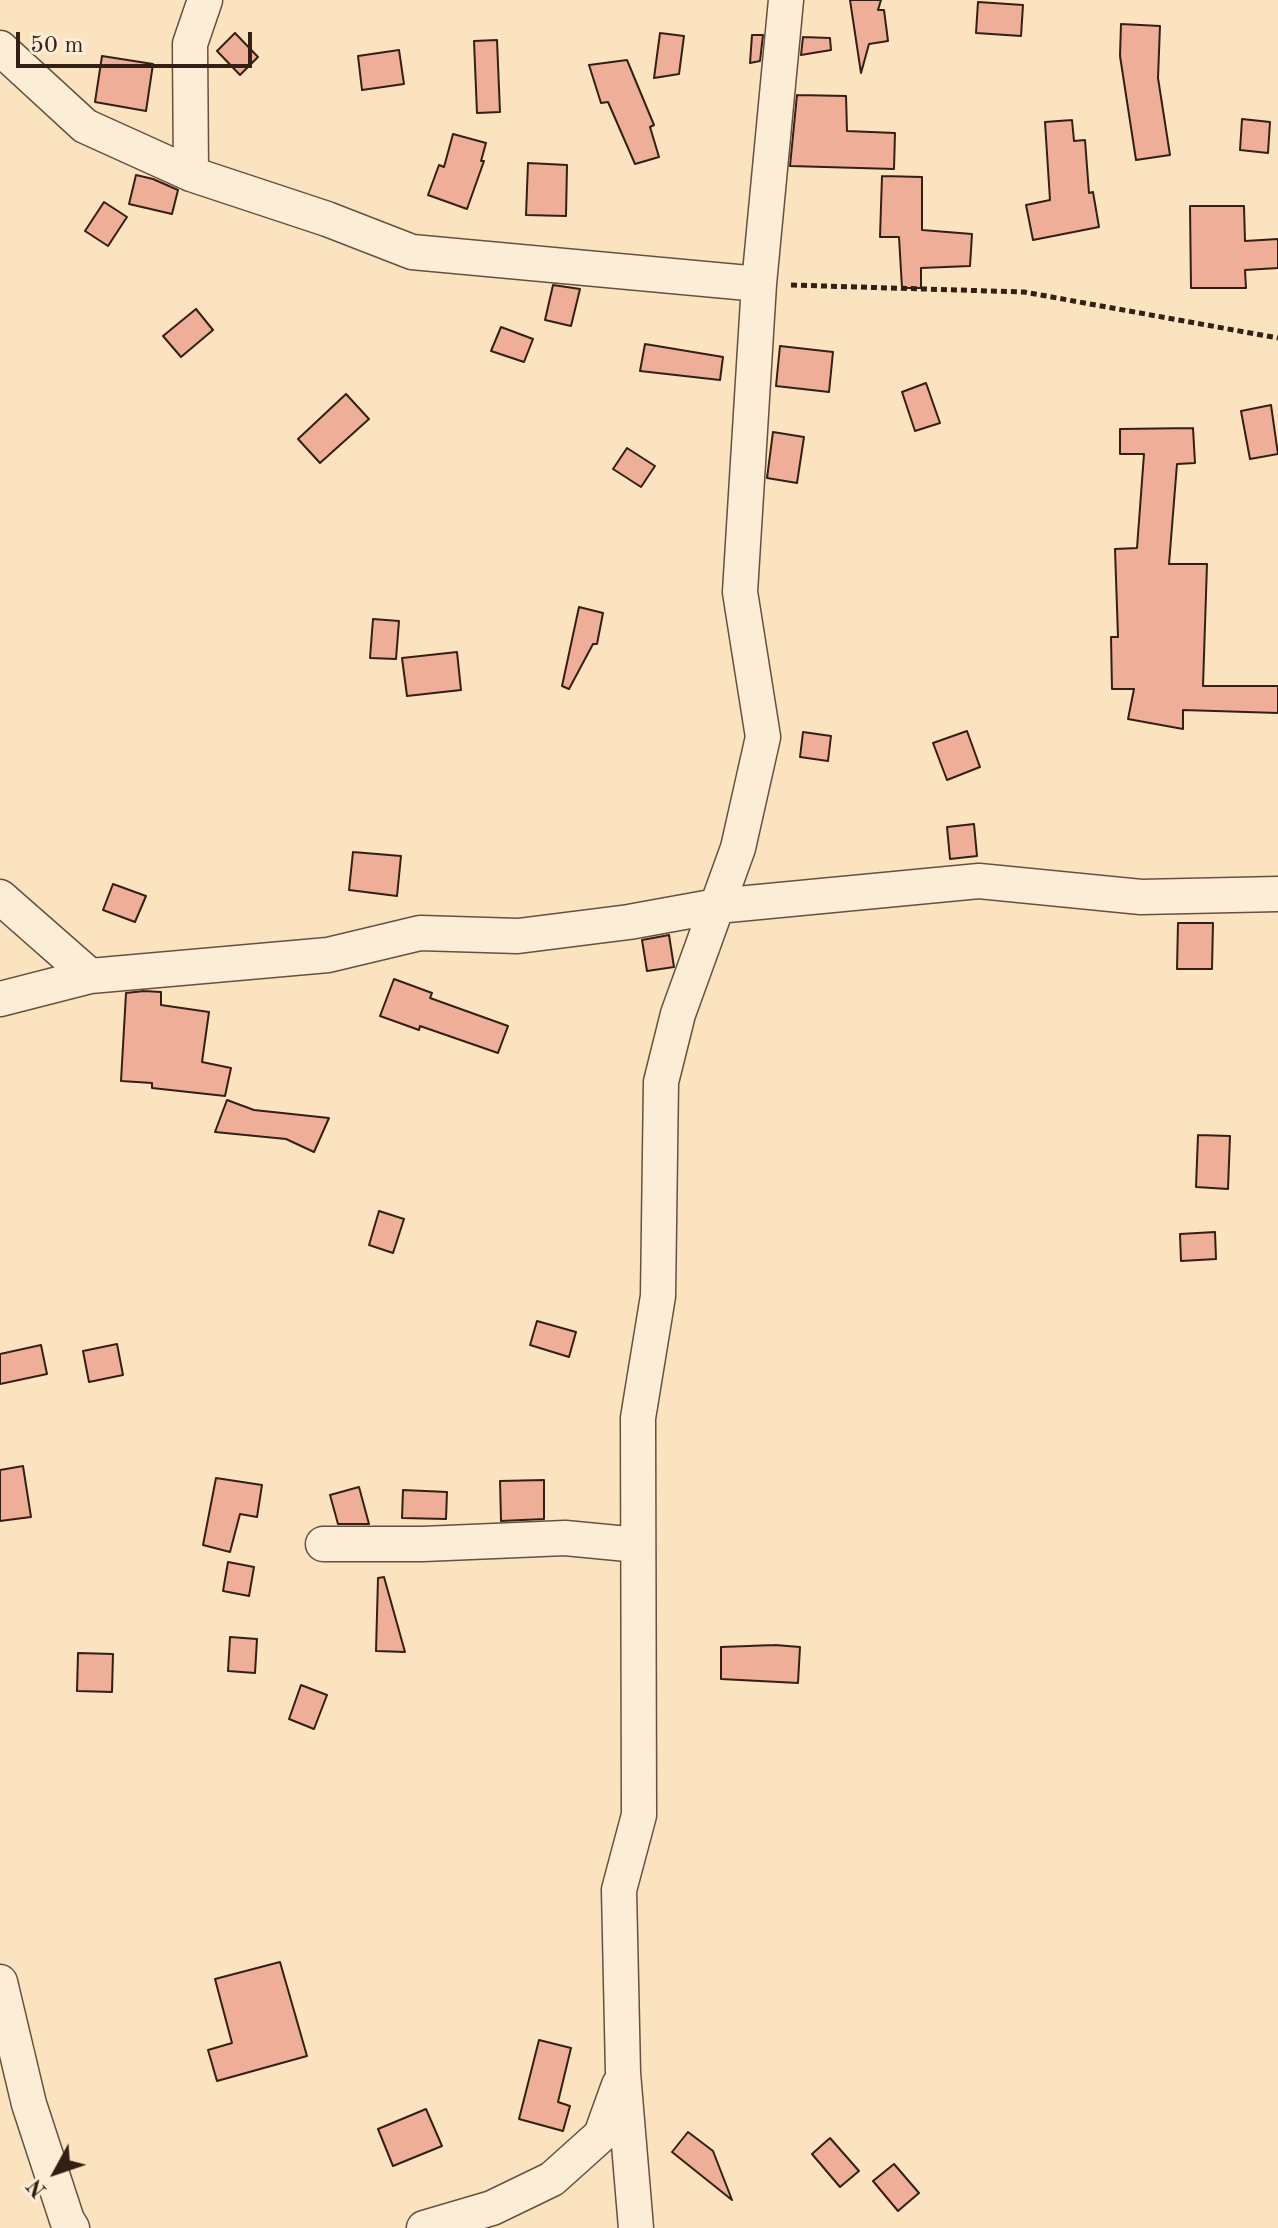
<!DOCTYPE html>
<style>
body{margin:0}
#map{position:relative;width:1278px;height:2228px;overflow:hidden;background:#fbe3c0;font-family:"Old Standard TT",serif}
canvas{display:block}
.north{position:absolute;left:16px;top:2132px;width:80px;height:80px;-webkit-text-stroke:6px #fcedd6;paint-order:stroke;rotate:230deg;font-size:22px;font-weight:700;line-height:32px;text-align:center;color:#341f15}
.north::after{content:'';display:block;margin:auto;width:28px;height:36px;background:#341f15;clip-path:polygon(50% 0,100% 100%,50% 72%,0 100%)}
.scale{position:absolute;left:16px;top:32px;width:236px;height:36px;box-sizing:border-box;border:4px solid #341f15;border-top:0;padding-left:10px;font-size:24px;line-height:28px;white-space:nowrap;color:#341f15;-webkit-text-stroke:6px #fcedd6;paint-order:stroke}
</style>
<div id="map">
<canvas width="1278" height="2228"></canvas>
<div class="north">N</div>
<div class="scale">50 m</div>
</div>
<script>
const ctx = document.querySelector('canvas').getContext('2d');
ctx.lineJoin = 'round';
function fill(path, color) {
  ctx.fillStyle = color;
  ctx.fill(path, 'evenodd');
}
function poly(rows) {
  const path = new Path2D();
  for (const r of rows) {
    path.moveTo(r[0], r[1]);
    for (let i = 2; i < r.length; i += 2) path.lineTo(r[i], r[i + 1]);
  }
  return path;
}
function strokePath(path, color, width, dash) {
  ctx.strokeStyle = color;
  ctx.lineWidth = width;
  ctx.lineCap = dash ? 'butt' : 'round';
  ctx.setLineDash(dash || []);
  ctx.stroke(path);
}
const building = poly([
 [850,0,881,0,878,10,884,10,888,41,869,44,861,73,850,0],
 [978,2,1023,5,1021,36,976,33,978,2],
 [1121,24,1160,26,1158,78,1170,155,1136,160,1120,56,1121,24],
 [235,33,258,57,240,75,217,51,235,33],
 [660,33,684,36,679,74,654,78,660,33],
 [752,35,763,35,760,61,750,63,752,35],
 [803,37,830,38,831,50,801,55,803,37],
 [497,40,500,112,477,113,474,41,497,40],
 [399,50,404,84,362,90,358,56,399,50],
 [102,56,153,64,146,111,95,102,102,56],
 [627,60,654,125,650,127,659,157,635,164,608,102,601,103,589,65,627,60],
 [797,95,846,96,847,131,895,133,894,169,790,166,797,95],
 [1242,119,1270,122,1268,153,1240,150,1242,119],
 [1072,120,1074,141,1085,140,1089,193,1093,192,1099,227,1033,240,1026,205,1050,200,1045,122,1072,120],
 [453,134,486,143,481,161,484,161,467,209,428,195,439,165,444,167,453,134],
 [528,163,567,165,566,216,526,215,528,163],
 [136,175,153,179,178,190,172,214,129,204,136,175],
 [882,176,922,177,922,230,972,234,970,266,921,268,921,288,902,288,899,237,880,237,882,176],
 [104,202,127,217,108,246,85,231,104,202],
 [1190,206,1244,206,1245,241,1278,239,1278,268,1245,270,1246,288,1191,288,1190,206],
 [553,285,580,289,571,326,545,320,553,285],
 [196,309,213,330,181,357,163,336,196,309],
 [501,327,533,339,524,362,491,351,501,327],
 [645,344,723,357,720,380,640,371,645,344],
 [780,346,833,352,829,392,776,386,780,346],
 [926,383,940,423,915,431,902,392,926,383],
 [346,394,369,419,320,463,298,439,346,394],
 [1271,405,1278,454,1250,459,1241,411,1271,405],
 [1193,428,1195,463,1177,464,1169,564,1207,564,1203,686,1278,686,1278,713,1183,710,1183,729,1128,719,1134,689,1112,689,1111,637,1118,637,1115,549,1137,548,1144,454,1120,454,1120,429,1193,428],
 [773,432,804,437,797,483,767,478,773,432],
 [627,448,655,466,641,487,613,469,627,448],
 [579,607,603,613,597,644,593,644,569,689,562,686,579,607],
 [373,619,399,621,396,659,370,658,373,619],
 [457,652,461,690,407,696,402,658,457,652],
 [967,731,980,767,947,780,933,743,967,731],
 [803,732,831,736,828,761,800,757,803,732],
 [974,824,977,856,950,859,947,827,974,824],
 [353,852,401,856,397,896,349,890,353,852],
 [113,884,146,896,135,922,103,910,113,884],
 [1178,923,1213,923,1212,969,1177,969,1178,923],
 [669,935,674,967,647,971,642,940,669,935],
 [394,979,432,993,430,998,508,1026,498,1053,420,1026,419,1030,380,1016,394,979],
 [144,991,161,992,161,1005,209,1012,202,1062,231,1068,225,1096,152,1088,152,1083,121,1081,126,993,144,991],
 [227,1100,254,1110,329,1118,314,1152,286,1139,215,1132,227,1100],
 [1198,1135,1230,1136,1228,1189,1196,1187,1198,1135],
 [379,1211,404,1219,393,1253,369,1245,379,1211],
 [1215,1232,1216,1259,1181,1261,1180,1234,1215,1232],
 [537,1321,576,1332,569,1357,530,1345,537,1321],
 [117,1344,123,1375,89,1382,83,1351,117,1344],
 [41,1345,47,1374,0,1384,0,1354,41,1345],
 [23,1466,31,1517,0,1521,0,1470,23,1466],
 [216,1478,262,1485,257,1517,240,1514,230,1552,203,1545,216,1478],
 [544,1480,544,1519,501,1521,500,1481,544,1480],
 [359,1487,369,1524,338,1524,330,1495,359,1487],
 [403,1490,447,1492,446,1519,402,1518,403,1490],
 [228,1562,254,1567,249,1596,223,1591,228,1562],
 [384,1577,405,1652,376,1651,378,1578,384,1577],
 [230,1637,257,1639,255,1673,228,1671,230,1637],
 [775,1645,800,1647,798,1683,721,1679,721,1647,775,1645],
 [78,1653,113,1654,112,1692,77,1691,78,1653],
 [301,1685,327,1695,314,1729,289,1719,301,1685],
 [280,1962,307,2056,217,2081,208,2050,232,2043,215,1979,280,1962],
 [539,2040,571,2048,558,2102,570,2106,563,2131,519,2119,539,2040],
 [426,2109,442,2146,393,2166,378,2129,426,2109],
 [688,2132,713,2151,732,2200,672,2152,688,2132],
 [830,2138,859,2171,840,2187,812,2154,830,2138],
 [894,2164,919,2193,898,2211,873,2181,894,2164]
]);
fill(building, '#eeae97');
strokePath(building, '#341f15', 2);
const minor = poly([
 [0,48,85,126,191,174,327,219,412,252,759,284],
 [191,174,190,44,205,0],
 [0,897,90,976],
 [0,999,90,976,328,955,420,933,518,936,629,922,717,906,979,881,1141,897,1278,894],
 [323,1544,423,1544,565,1538,638,1545],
 [0,1982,29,2104,67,2220,72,2228],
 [424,2228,492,2208,552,2179,601,2135,619,2085],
 [636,2228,623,2073,619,1890,639,1815,638,1418,658,1296,661,1082,678,1014,738,848,763,737,740,592,759,284,786,0]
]);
strokePath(minor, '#665040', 37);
strokePath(poly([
 [791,285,1024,292,1278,338]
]), '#341f15', 5, [6, 4]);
strokePath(minor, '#fcedd6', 34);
</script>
